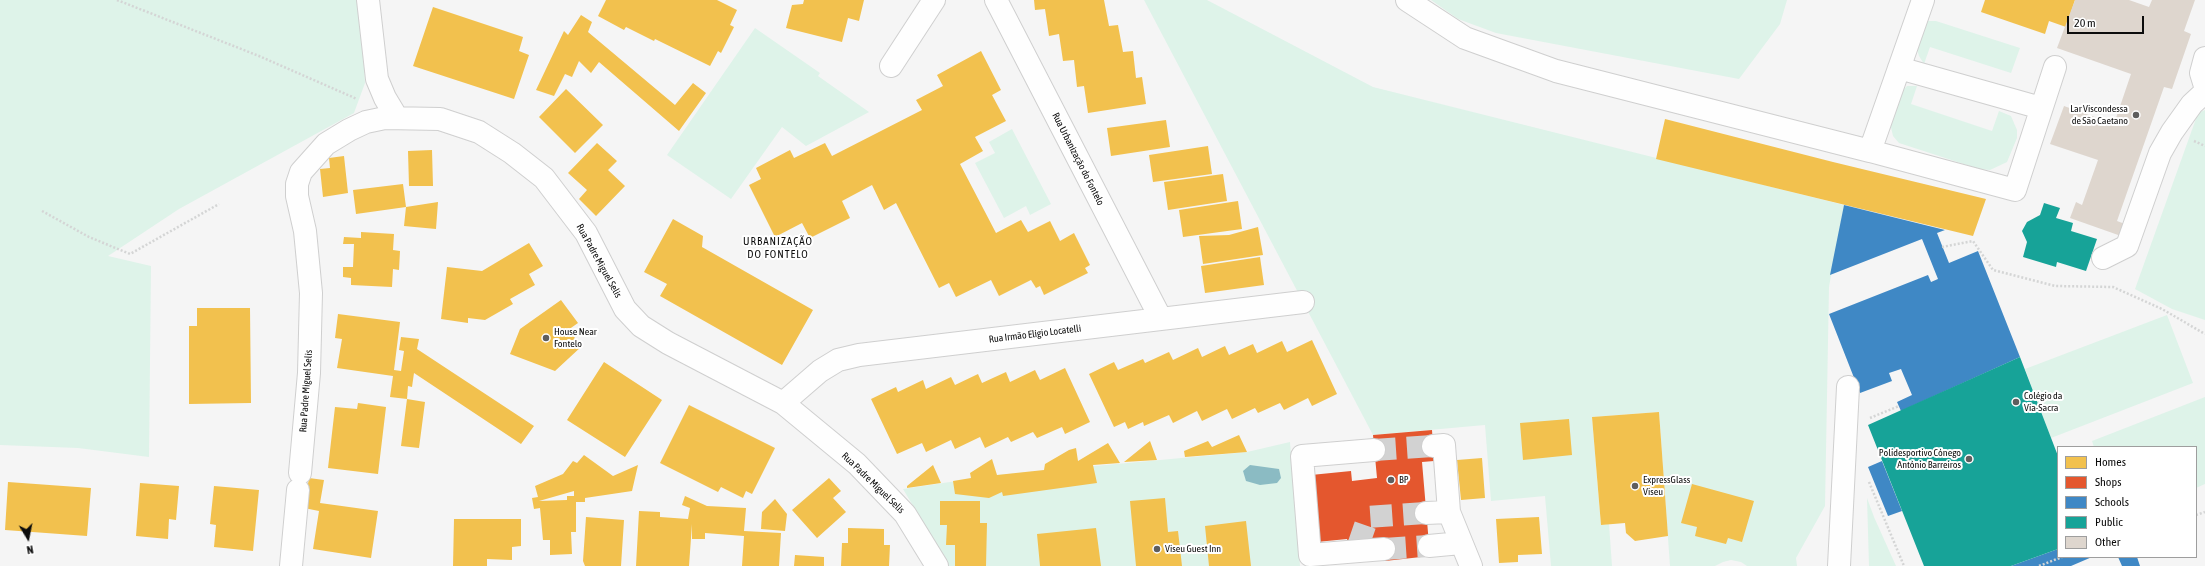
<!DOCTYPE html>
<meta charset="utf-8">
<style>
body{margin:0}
#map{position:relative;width:2205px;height:566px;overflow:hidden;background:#f5f5f5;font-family:"Asap Condensed",sans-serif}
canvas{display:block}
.legend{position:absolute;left:2057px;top:446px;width:140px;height:112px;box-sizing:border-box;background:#fff;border:1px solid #9e9e9e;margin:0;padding:5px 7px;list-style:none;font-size:12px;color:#0c0c0c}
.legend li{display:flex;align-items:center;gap:8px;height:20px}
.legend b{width:20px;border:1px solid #9e9e9e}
.north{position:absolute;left:8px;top:518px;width:40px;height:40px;-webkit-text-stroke:3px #fff;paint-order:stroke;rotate:170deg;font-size:11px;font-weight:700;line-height:16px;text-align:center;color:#0c0c0c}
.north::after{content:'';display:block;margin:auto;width:14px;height:18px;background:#0c0c0c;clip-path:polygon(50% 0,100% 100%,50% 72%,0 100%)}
.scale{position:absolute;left:2067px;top:16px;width:77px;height:18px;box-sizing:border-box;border:2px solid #0c0c0c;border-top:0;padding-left:5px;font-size:12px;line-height:14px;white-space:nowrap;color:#0c0c0c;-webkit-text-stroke:3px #fff;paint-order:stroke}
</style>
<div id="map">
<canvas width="2205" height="566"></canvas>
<ul class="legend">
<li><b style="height:11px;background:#f2c14e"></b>Homes</li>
<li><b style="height:11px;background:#e4572e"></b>Shops</li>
<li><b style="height:11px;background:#3f88c5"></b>Schools</li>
<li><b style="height:11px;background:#17a398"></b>Public</li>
<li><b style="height:11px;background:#ded6ce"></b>Other</li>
</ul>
<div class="north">N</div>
<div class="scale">20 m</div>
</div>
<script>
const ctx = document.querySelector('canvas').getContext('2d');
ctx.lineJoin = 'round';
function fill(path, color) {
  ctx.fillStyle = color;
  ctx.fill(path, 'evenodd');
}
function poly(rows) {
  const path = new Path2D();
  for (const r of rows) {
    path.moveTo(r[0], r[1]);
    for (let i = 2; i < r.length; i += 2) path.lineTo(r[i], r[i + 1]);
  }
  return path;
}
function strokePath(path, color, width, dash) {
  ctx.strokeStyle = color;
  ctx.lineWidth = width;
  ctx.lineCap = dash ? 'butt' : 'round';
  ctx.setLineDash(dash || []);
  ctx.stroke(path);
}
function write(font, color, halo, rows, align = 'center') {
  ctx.font = font + ' "Asap Condensed",sans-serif';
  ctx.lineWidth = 4;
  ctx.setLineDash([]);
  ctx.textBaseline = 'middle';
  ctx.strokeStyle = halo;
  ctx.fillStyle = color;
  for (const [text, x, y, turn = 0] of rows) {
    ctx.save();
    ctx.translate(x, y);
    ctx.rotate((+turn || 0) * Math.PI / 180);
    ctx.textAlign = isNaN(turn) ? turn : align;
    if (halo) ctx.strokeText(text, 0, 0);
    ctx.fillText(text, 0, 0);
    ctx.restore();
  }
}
fill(poly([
 [0,0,357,0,362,22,365,83,354,113,179,209,108,256,151,266,149,457,78,448,0,445],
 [1144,0,1207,0,1373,87,1844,205,1829,287,1825,506,1796,558,1797,566,1747,566,1741,562,1731,560,1723,562,1715,566,1670,566,1659,412,1592,417,1601,525,1609,524,1612,566,1551,566,1545,496,1491,501,1485,425,1373,435],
 [1431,0,1787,0,1780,24,1739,79,1496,33,1458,19],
 [1926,21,1936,21,2020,48,2011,73,1930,47,1924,64,1919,56,1915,43],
 [755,28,820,73,818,76,869,112,806,146,782,127,731,199,667,155],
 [1907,86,1917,86,1911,104,1992,131,1999,111,2011,116,2017,130,2017,138,2007,162,1990,170,1979,169,1899,143,1893,136,1890,123,1898,95],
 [2205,110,2205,320,2172,309,2135,289,2198,113],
 [1012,129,1051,204,1030,215,1026,206,1004,218,975,163,995,153,989,142],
 [2167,315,2193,383,2051,438,2025,369],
 [2205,397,2205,484,2196,488,2196,447,2094,447,2092,441],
 [1290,442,1300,566,949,566,903,489,997,475,1247,452],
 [1867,498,1874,517,1896,566,1869,566]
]), '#def3e9');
fill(poly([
 [1250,465,1279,469,1281,478,1277,483,1260,485,1246,481,1243,471]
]), '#8bbbc3');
fill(poly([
 [606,0,717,0,737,10,730,25,734,27,721,53,718,51,710,66,655,39,654,41,626,27,624,30,598,16],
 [804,0,864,0,859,21,848,18,842,42,786,28,792,5,803,4],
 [1034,0,1104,0,1109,26,1118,25,1123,52,1133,51,1136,78,1142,77,1146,104,1088,113,1084,86,1077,87,1074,60,1063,61,1059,34,1049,36,1045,9,1035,10],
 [1985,0,2075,0,2066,27,2049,21,2045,34,1981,12],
 [433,7,523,37,519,51,529,55,514,99,413,66],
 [581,15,592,22,588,32,675,105,693,83,706,93,679,131,599,62,591,73,579,61,572,77,565,74,554,96,536,90,564,31,568,35],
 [981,51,1001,90,992,95,1006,121,975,137,983,151,960,164,996,233,1021,220,1028,232,1050,221,1060,241,1074,233,1090,265,1085,268,1088,273,1044,295,1040,286,1036,288,1031,280,999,296,991,280,956,297,949,283,939,288,896,203,884,210,872,185,842,201,850,218,810,238,802,223,775,237,749,185,761,179,756,168,790,150,794,158,825,143,832,156,922,110,916,100,943,86,937,75],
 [566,89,603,125,575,153,539,117],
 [1665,119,1833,162,1986,199,1973,236,1656,159],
 [1166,120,1170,147,1111,156,1107,128],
 [597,143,617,161,608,170,625,186,596,216,579,199,587,190,568,173],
 [1208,146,1212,174,1153,182,1149,155],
 [432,150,433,186,409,186,408,151],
 [344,156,348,193,323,197,320,169,330,168,329,158],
 [1223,174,1227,201,1168,210,1164,182],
 [403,184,406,207,356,214,353,190],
 [1238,201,1242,229,1183,237,1179,210],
 [438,202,436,229,404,226,406,207],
 [673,219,703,236,702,247,813,310,782,365,660,296,667,284,644,272],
 [1258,227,1263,255,1203,264,1199,236,1229,235],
 [361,232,394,234,393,250,400,251,399,270,393,269,392,287,351,285,351,278,343,277,343,267,353,267,354,244,343,244,344,237,361,238],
 [529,243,543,266,529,274,535,285,510,299,513,304,485,320,468,318,468,323,441,319,447,267,482,271],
 [1260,257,1264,285,1205,293,1201,266],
 [561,300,578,323,568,330,582,346,555,371,510,354,520,329],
 [197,308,250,308,251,403,189,404,189,326,197,326],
 [338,314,400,322,394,370,401,371,404,351,399,350,401,337,419,339,417,349,534,426,521,444,414,373,412,387,408,386,407,399,390,397,393,376,337,368,342,339,335,338],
 [1312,340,1337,394,1312,406,1308,398,1284,410,1280,403,1258,413,1255,408,1232,419,1227,409,1202,421,1197,411,1173,423,1169,415,1144,426,1143,422,1128,429,1125,422,1114,427,1089,374,1114,362,1118,370,1143,359,1145,363,1169,352,1173,360,1198,348,1202,357,1225,346,1229,355,1253,344,1257,353,1282,341,1287,352],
 [604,362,662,400,625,457,567,420],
 [1065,368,1090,422,1065,434,1062,427,1037,438,1033,432,1011,442,1008,437,985,448,980,437,955,449,951,440,926,452,922,443,897,454,871,399,896,387,898,392,923,380,926,389,951,377,955,385,978,374,982,383,1006,372,1010,382,1035,370,1040,380],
 [407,399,425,402,419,448,401,446],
 [358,403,386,407,378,474,328,468,335,407,357,409],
 [689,405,775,448,752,494,746,491,743,498,721,487,718,492,660,463],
 [1659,412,1668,536,1635,541,1626,533,1625,523,1601,525,1592,417],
 [1569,419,1572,455,1523,460,1520,423],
 [1239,435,1247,452,1185,457,1184,451,1208,441,1212,447],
 [1150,441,1157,460,1124,462],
 [1108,443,1120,463,1093,465,1097,483,1003,496,1002,492,989,498,955,494,953,481,971,478,970,473,992,459,997,475,1044,470,1045,464,1069,450,1076,448,1078,461],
 [584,455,613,476,638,465,632,491,585,498,585,502,576,502,576,532,571,532,572,554,550,555,550,540,543,540,540,508,534,509,532,498,538,497,535,486,563,474,573,461,577,463],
 [574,491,574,496,567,496,567,500,539,501],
 [1482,458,1485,498,1461,500,1457,460],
 [933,465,941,483,907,488,907,486],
 [309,478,324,480,320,503,378,511,371,558,313,549,319,511,304,508],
 [829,478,841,491,833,498,846,512,817,538,792,510],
 [8,482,91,488,87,536,5,530],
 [140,483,179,486,176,520,169,519,168,539,136,536],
 [1692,484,1754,501,1742,542,1728,538,1726,544,1695,536,1697,527,1681,523],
 [214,486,259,490,253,551,214,547,216,525,210,524],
 [685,496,707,506,746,508,744,531,781,533,779,566,742,566,744,536,705,533,705,539,692,539,692,524,689,566,636,566,639,511,660,512,660,517,688,519,690,508,682,505],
 [1165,498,1168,532,1178,531,1182,566,1136,566,1130,501],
 [775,499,787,514,785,531,761,529,762,512],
 [940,501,980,501,980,523,987,523,986,566,955,566,955,545,946,545,947,525,940,525],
 [586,517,624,520,621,566,585,566,583,561],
 [1539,517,1542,554,1518,555,1518,562,1499,563,1496,519],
 [454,519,521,519,521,546,512,547,512,560,487,559,487,566,453,566],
 [1246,521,1251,566,1209,566,1205,526],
 [848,528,884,529,884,545,890,545,889,566,841,566,842,543,848,543],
 [1096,528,1101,566,1040,566,1037,534],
 [795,555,824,557,824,566,794,566]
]), '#f2c14e');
fill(poly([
 [1432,430,1434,461,1422,462,1430,556,1385,561,1384,544,1348,547,1347,539,1317,542,1311,475,1351,471,1352,481,1377,478,1373,435]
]), '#e4572e');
fill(poly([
 [1844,205,1945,230,1937,233,1949,263,1978,251,2020,357,1901,411,1897,402,1912,395,1901,369,1889,373,1892,381,1860,393,1829,314,1928,275,1931,282,1938,279,1922,239,1830,275],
 [1882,461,1902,511,1888,516,1868,467],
 [2058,549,2058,557,2092,557,2071,566,2011,566],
 [2118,557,2137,557,2140,566,2122,566]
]), '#3f88c5');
fill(poly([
 [2044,203,2060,208,2056,218,2073,223,2071,231,2097,239,2086,271,2057,262,2056,267,2023,257,2027,242,2022,231,2027,222,2040,215],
 [2020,357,2058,456,2058,549,2011,566,1924,566,1868,425]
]), '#17a398');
fill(poly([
 [2075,0,2129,0,2149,7,2152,0,2195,0,2184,31,2191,34,2172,89,2164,87,2117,221,2125,224,2121,236,2070,218,2076,202,2082,205,2098,160,2050,144,2064,106,2114,124,2131,74,2057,48]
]), '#ded6ce');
strokePath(poly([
 [1374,450,1433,446],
 [1358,546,1368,517,1426,513],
 [1384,549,1429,546]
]), '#d2d2d2', 22, [22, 11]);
const minor = poly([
 [368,0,377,79,385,98,397,118],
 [996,0,1161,319],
 [1407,0,1465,38,1556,71,1870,151,1923,0],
 [2205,58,2201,73,2205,86],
 [891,66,934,0],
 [1899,68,2041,108],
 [1870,151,2015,190,2055,67],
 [2103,258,2127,246,2160,153,2172,132,2192,104,2205,92],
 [783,403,820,371,838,360,859,355,1303,302],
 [1433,446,1444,445,1449,512],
 [1374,450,1302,456,1310,555,1384,549],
 [300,473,309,373,311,293,305,231,297,196,297,184,301,172,326,144,349,130,366,122,385,118,440,119,479,132,512,153,544,178,586,233,625,309,641,326,668,343,783,403,857,464,905,514,937,566],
 [1426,513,1449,512,1471,566],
 [1429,546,1461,543],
 [291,566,298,490],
 [1839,566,1848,387]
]);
strokePath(minor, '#cfcfcf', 24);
strokePath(poly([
 [117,0,259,56,357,99],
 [2194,141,2205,146],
 [42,211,89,237,130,254,219,204],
 [1942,247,1973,241,1993,270,2055,286,2113,287,2162,309,2205,334],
 [1870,418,1899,406],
 [1869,482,1904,566],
 [2196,515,2205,512],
 [2039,566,2062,557]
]), '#d4d5d5', 2.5, [2, 2]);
strokePath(minor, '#fefefe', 22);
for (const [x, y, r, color] of [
 [2136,115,4,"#5e5e5e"],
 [546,338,4,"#5e5e5e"],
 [2016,402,4,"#5e5e5e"],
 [1969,459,4,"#5e5e5e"],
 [1391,480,4,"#5e5e5e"],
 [1635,486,4,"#5e5e5e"],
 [1157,549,4,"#5e5e5e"]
]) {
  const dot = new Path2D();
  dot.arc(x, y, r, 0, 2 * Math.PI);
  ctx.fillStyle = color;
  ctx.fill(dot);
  strokePath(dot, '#fff', 1.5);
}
write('10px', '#0c0c0c', '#fff', [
 ["Lar Viscondessa",2128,109,"right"],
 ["de São Caetano",2128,121,"right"],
 ["House Near",554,332],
 ["Fontelo",554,344],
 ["Colégio da",2024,396],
 ["Via-Sacra",2024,408],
 ["Polidesportivo Cónego",1961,453,"right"],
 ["António Barreiros",1961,465,"right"],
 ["BP",1399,480],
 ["ExpressGlass",1643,480],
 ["Viseu",1643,492],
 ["Viseu Guest Inn",1165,549]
], 'left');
write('10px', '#0c0c0c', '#fff', [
 ["Rua Urbanização do Fontelo",1078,159,63],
 ["Rua Padre Miguel Selis",599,261,61],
 ["Rua Irmão Elígio Locatelli",1035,334,-7],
 ["Rua Padre Miguel Selis",306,391,-86],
 ["Rua Padre Miguel Selis",873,483,44]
]);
ctx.letterSpacing = '1px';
write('11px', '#0c0c0c', '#fff', [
 ["URBANIZAÇÃO",778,242],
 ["DO FONTELO",778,255]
]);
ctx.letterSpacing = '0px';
</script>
